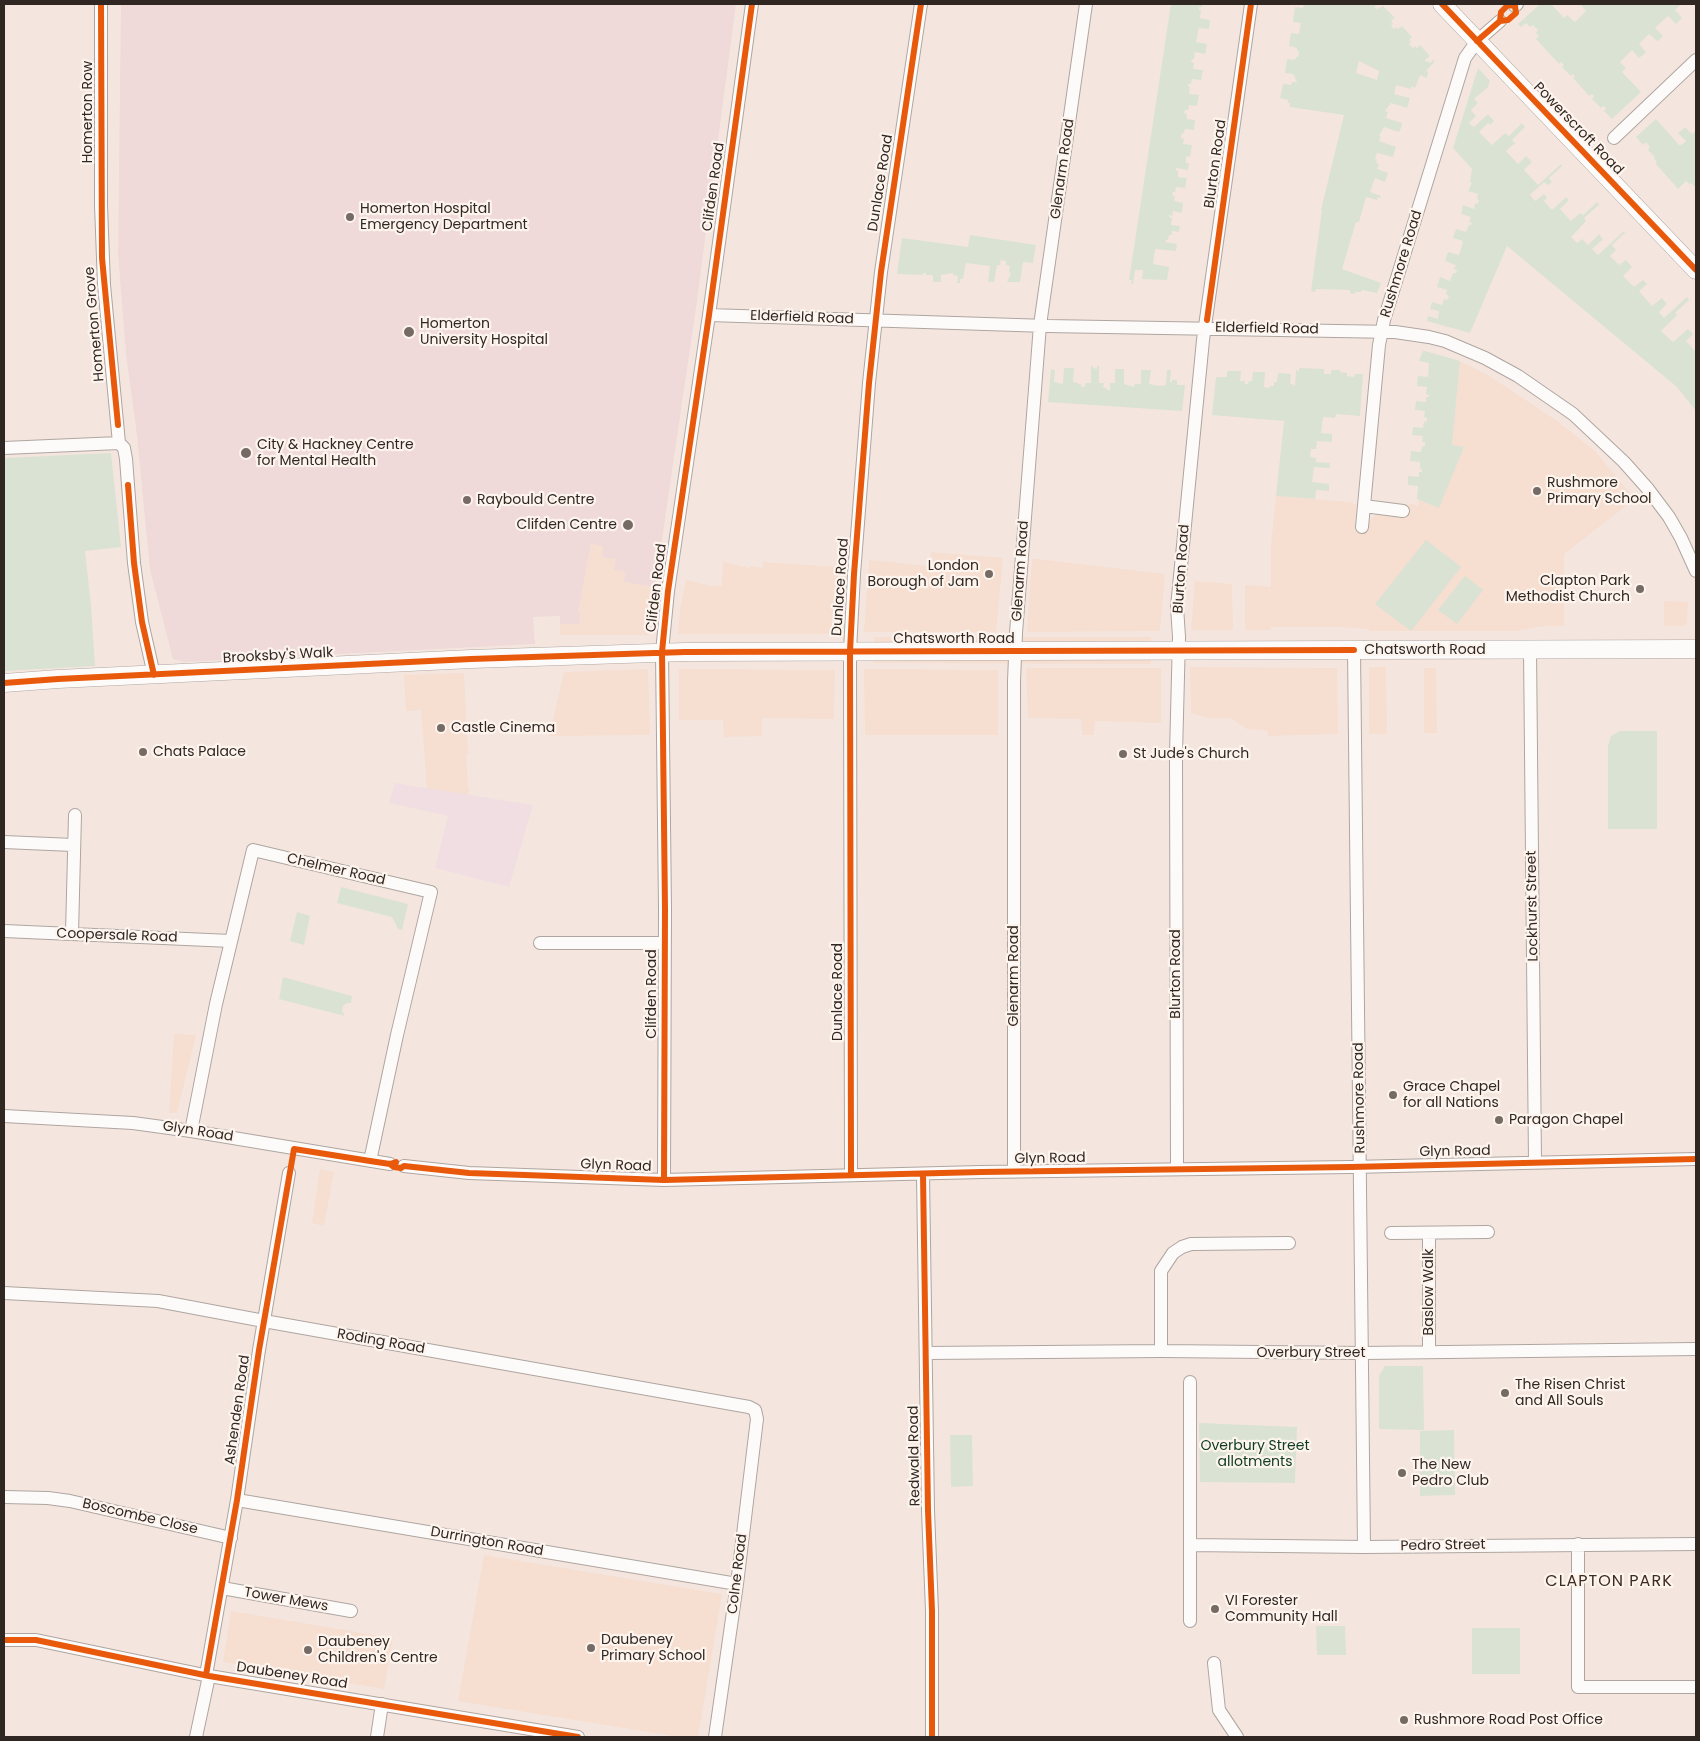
<!DOCTYPE html>
<style>
body{margin:0}
#map{position:relative;width:1700px;height:1741px;overflow:hidden;background:#f4e6df;font-family:Poppins,sans-serif}
canvas{display:block}
.frame{position:absolute;inset:0;border:5px solid #302722;pointer-events:none}
</style>
<div id="map">
<canvas width="1700" height="1741"></canvas>
<div class="frame"></div>
</div>
<script>
const ctx = document.querySelector('canvas').getContext('2d');
ctx.lineJoin = 'round';
function fill(path, color) {
  ctx.fillStyle = color;
  ctx.fill(path, 'evenodd');
}
function poly(rows) {
  const path = new Path2D();
  for (const r of rows) {
    path.moveTo(r[0], r[1]);
    for (let i = 2; i < r.length; i += 2) path.lineTo(r[i], r[i + 1]);
  }
  return path;
}
function strokePath(path, color, width, dash) {
  ctx.strokeStyle = color;
  ctx.lineWidth = width;
  ctx.lineCap = dash ? 'butt' : 'round';
  ctx.setLineDash(dash || []);
  ctx.stroke(path);
}
function write(font, color, halo, rows, align = 'center') {
  ctx.font = font + ' Poppins,sans-serif';
  ctx.lineWidth = 4.5;
  ctx.setLineDash([]);
  ctx.textBaseline = 'middle';
  ctx.strokeStyle = halo;
  ctx.fillStyle = color;
  for (const [text, x, y, turn = 0] of rows) {
    ctx.save();
    ctx.translate(x, y);
    ctx.rotate((+turn || 0) * Math.PI / 180);
    ctx.textAlign = isNaN(turn) ? turn : align;
    if (halo) ctx.strokeText(text, 0, 0);
    ctx.fillText(text, 0, 0);
    ctx.restore();
  }
}
fill(poly([
 [1460,361,1491,377,1557,421,1595,451,1635,499,1564,554,1564,626,1546,626,1515,631,1369,631,1369,629,1340,627,1271,627,1271,630,1245,630,1245,585,1271,587,1271,545,1276,496,1350,502,1356,505,1355,526,1367,527,1372,518,1379,513,1404,518,1409,503,1418,506,1419,500,1439,507,1453,473,1452,445],
 [591,544,603,546,616,559,626,572,625,582,655,587,649,635,560,635,560,624,578,612],
 [931,552,1003,558,996,632,864,632,869,560,930,566],
 [1032,559,1037,559,1165,574,1160,631,1027,632],
 [723,562,749,568,750,566,763,568,763,562,839,567,834,634,678,634,680,609,686,580,712,586,722,586],
 [1195,581,1232,584,1233,630,1191,630],
 [1664,601,1688,602,1687,622,1684,626,1664,626],
 [874,637,1151,637,1151,664,873,663],
 [1190,667,1337,668,1338,734,1268,736,1267,731,1247,729,1231,718,1208,718,1191,713],
 [1369,667,1386,667,1387,734,1369,734],
 [1026,668,1161,668,1161,723,1095,721,1094,735,1082,735,1081,719,1028,718],
 [1424,668,1436,668,1437,733,1424,733],
 [648,669,650,735,549,736,564,672],
 [679,669,835,670,834,719,762,718,762,736,724,737,723,720,679,720],
 [864,669,998,670,998,735,865,735],
 [464,673,468,754,466,754,468,788,470,788,468,795,427,789,421,710,406,711,404,675],
 [174,1034,196,1035,177,1113,169,1113],
 [320,1169,334,1172,324,1226,312,1223],
 [484,1555,722,1594,698,1737,679,1737,458,1701],
 [231,1611,393,1638,384,1689,223,1662]
]), '#f6ded1');
fill(poly([
 [395,783,533,805,509,887,435,868,448,816,389,803]
]), '#f1dee2');
fill(poly([
 [121,4,736,4,696,308,655,587,624,582,626,572,614,570,616,559,602,557,603,546,591,544,578,612,580,613,579,624,560,624,560,616,533,617,535,644,185,662,173,659,150,570,137,436,126,354,118,254]
]), '#efdad9');
fill(poly([
 [1171,4,1202,4,1202,7,1199,7,1199,10,1201,10,1200,18,1210,20,1209,29,1199,28,1196,42,1207,44,1205,54,1195,52,1194,59,1192,59,1191,62,1194,63,1193,69,1203,70,1201,80,1192,79,1191,84,1188,84,1188,86,1190,87,1189,94,1199,95,1197,106,1189,105,1188,110,1185,110,1184,113,1187,114,1187,119,1195,120,1194,130,1185,129,1184,133,1182,133,1181,136,1181,138,1184,139,1183,144,1192,145,1190,157,1186,156,1186,163,1189,163,1188,170,1176,168,1176,170,1178,171,1178,177,1187,178,1185,188,1176,187,1175,192,1173,192,1172,195,1175,196,1174,201,1183,203,1182,213,1173,211,1172,216,1169,215,1169,217,1172,218,1171,225,1180,226,1179,232,1172,231,1172,235,1169,235,1168,240,1166,240,1165,242,1177,244,1176,251,1155,249,1153,264,1169,267,1167,280,1142,279,1143,270,1135,270,1133,284,1131,284,1132,280,1129,280],
 [1304,4,1376,4,1377,5,1374,7,1377,9,1383,6,1395,18,1391,21,1393,24,1391,26,1394,29,1396,27,1398,29,1402,26,1412,37,1409,40,1411,42,1409,44,1413,48,1415,46,1417,48,1420,45,1430,56,1425,60,1426,62,1428,61,1430,63,1433,60,1435,61,1426,71,1428,72,1427,78,1420,75,1415,88,1412,86,1411,89,1396,85,1394,94,1410,98,1407,108,1391,103,1385,111,1388,112,1386,118,1402,123,1401,128,1399,132,1384,127,1379,136,1381,137,1379,141,1396,147,1393,157,1377,153,1375,159,1377,160,1376,162,1379,164,1377,169,1388,173,1385,182,1375,178,1370,192,1381,196,1380,198,1378,197,1377,200,1366,197,1359,222,1356,222,1342,269,1381,283,1377,293,1362,290,1361,292,1355,292,1355,294,1350,293,1350,290,1316,289,1315,292,1311,291,1322,210,1321,210,1344,115,1290,107,1290,103,1288,103,1288,100,1280,98,1283,84,1291,85,1292,82,1297,82,1293,74,1285,73,1287,59,1295,60,1296,57,1298,57,1299,51,1297,51,1297,48,1289,46,1291,33,1299,34,1301,23,1293,22,1295,7,1303,8],
 [1359,61,1379,71,1377,80,1356,73],
 [1540,4,1551,4,1564,18,1567,15,1575,22,1586,11,1580,4,1681,4,1675,10,1682,18,1676,24,1668,16,1655,28,1663,36,1660,39,1657,41,1649,34,1639,44,1646,52,1643,55,1639,58,1632,50,1620,62,1626,68,1622,72,1641,92,1612,119,1604,111,1606,108,1603,106,1601,108,1592,99,1594,96,1592,94,1589,96,1573,78,1575,77,1573,74,1571,76,1562,67,1564,65,1561,62,1559,64,1536,39,1539,36,1536,33,1538,30,1533,25,1530,27,1526,23,1521,27,1518,24],
 [1478,68,1490,81,1488,87,1474,99,1478,103,1471,110,1476,116,1469,123,1474,127,1488,114,1494,121,1490,125,1488,123,1479,132,1492,145,1505,133,1509,136,1522,123,1525,127,1512,140,1515,143,1506,151,1518,164,1526,156,1532,162,1524,170,1538,185,1561,164,1562,166,1549,178,1552,182,1548,185,1544,182,1530,195,1535,201,1544,194,1547,198,1544,201,1552,210,1566,197,1569,200,1560,209,1571,221,1580,213,1583,215,1597,202,1599,205,1584,218,1586,221,1571,237,1577,243,1582,239,1588,245,1599,234,1603,239,1592,249,1598,255,1624,231,1625,233,1612,245,1616,250,1610,256,1619,265,1626,260,1632,267,1623,276,1634,287,1643,280,1647,284,1639,291,1652,306,1662,298,1667,304,1659,312,1664,318,1687,297,1689,300,1675,313,1677,315,1661,331,1673,342,1688,329,1693,334,1686,341,1696,352,1696,411,1677,387,1507,246,1470,333,1427,321,1428,316,1438,319,1439,311,1430,309,1432,302,1442,305,1444,299,1447,300,1449,296,1446,294,1447,290,1437,287,1440,277,1450,281,1453,273,1456,273,1457,270,1454,269,1456,265,1445,261,1448,252,1459,255,1461,249,1463,241,1453,238,1456,229,1466,232,1469,225,1471,225,1472,223,1469,222,1471,217,1461,214,1463,205,1474,209,1475,203,1478,204,1479,200,1477,199,1478,194,1468,191,1472,183,1470,182,1472,169,1453,148],
 [1656,119,1680,146,1686,141,1678,133,1682,130,1685,127,1692,134,1696,131,1696,192,1694,190,1696,188,1691,183,1689,184,1686,181,1678,189,1655,163,1657,162,1654,158,1655,157,1648,150,1650,147,1646,142,1643,145,1636,137],
 [970,235,1036,245,1033,263,1023,262,1020,282,1007,282,1011,273,1009,272,1010,266,1006,265,1006,261,1001,260,1000,265,997,265,994,282,988,282,990,266,966,263,963,279,960,279,960,283,957,283,958,276,953,275,953,273,941,275,941,282,933,282,933,275,926,275,926,273,923,273,923,275,897,274,902,238,968,247],
 [1418,349,1460,361,1452,445,1464,447,1439,508,1417,499,1418,486,1408,485,1408,476,1419,477,1419,472,1422,472,1422,469,1420,469,1420,462,1410,461,1411,451,1421,452,1422,446,1424,447,1425,444,1425,442,1422,442,1423,436,1412,435,1413,427,1423,428,1424,421,1426,422,1427,420,1427,418,1424,417,1425,411,1415,410,1416,401,1426,402,1426,397,1429,397,1429,395,1426,394,1427,387,1417,386,1418,376,1428,377,1429,363,1419,361,1423,351],
 [1091,366,1093,366,1093,368,1097,369,1097,366,1099,366,1099,383,1104,383,1103,388,1107,388,1107,390,1110,390,1110,383,1115,383,1115,369,1124,369,1124,384,1134,387,1135,384,1141,384,1141,370,1151,370,1149,384,1160,386,1166,385,1167,370,1171,370,1170,382,1172,382,1172,380,1177,380,1177,385,1185,385,1182,411,1048,402,1051,369,1055,370,1054,382,1063,384,1064,368,1074,368,1073,382,1078,383,1078,384,1081,384,1081,387,1084,387,1086,383,1091,383],
 [1299,368,1324,369,1324,374,1331,374,1331,370,1340,370,1340,372,1347,373,1347,376,1354,377,1355,374,1363,374,1360,416,1336,414,1335,418,1323,417,1321,433,1332,434,1332,442,1317,441,1316,449,1311,449,1310,457,1316,458,1316,462,1330,463,1330,468,1314,467,1312,482,1329,484,1329,491,1316,490,1315,499,1276,496,1284,421,1212,415,1216,377,1227,377,1227,371,1241,371,1240,381,1245,381,1245,384,1248,384,1249,381,1252,381,1253,372,1265,372,1264,387,1270,388,1270,386,1274,386,1274,382,1277,382,1278,373,1291,374,1290,383,1295,386,1296,370,1299,371],
 [111,453,121,547,85,551,91,605,95,666,4,671,4,458],
 [1426,540,1461,567,1411,631,1375,604],
 [1465,576,1483,590,1457,624,1438,610],
 [1620,731,1657,731,1657,829,1608,829,1608,746,1611,736],
 [341,887,408,904,402,930,398,929,392,917,337,903],
 [297,912,310,916,304,945,290,941],
 [283,977,352,996,351,1003,347,1003,343,1006,342,1011,345,1016,279,999],
 [1385,1366,1423,1366,1424,1430,1379,1429,1379,1376],
 [1199,1423,1297,1427,1295,1483,1200,1482],
 [1454,1430,1455,1495,1420,1496,1420,1431],
 [950,1435,972,1435,973,1486,951,1487],
 [1345,1626,1346,1655,1317,1655,1316,1626],
 [1472,1628,1520,1628,1520,1674,1472,1674]
]), '#dae2d4');
const street = poly([
 [101,4,101,205,104,285,119,443,124,448,126,459,134,563,142,622,154,675],
 [1515,6,1517,4],
 [1614,138,1696,60],
 [709,315,1047,326,1395,332,1429,337,1445,341,1485,358,1518,376,1573,414,1624,462,1648,489,1669,517,1681,538,1696,571],
 [4,448,119,443],
 [1364,506,1403,511],
 [1362,527,1379,345,1384,320,1465,58,1477,41,1500,21],
 [1530,649,1535,1162],
 [1354,650,1364,1547],
 [4,842,73,845],
 [4,931,231,941],
 [72,933,75,815],
 [540,943,664,943],
 [4,1116,133,1123,191,1131,390,1164],
 [191,1131,216,1004,253,850,431,892,397,1035,370,1161],
 [404,1166,469,1173,664,1180,981,1172,1351,1167,1696,1159],
 [1177,1169,1176,754,1179,637,1177,607,1203,340,1251,4],
 [1014,1172,1014,681,1016,633,1040,325,1086,4],
 [923,1174,928,1511,932,1611,932,1737],
 [851,1175,850,651,854,574,869,383,881,272,921,4],
 [664,1180,665,909,662,652,668,591,709,315,752,4],
 [1391,1233,1488,1232],
 [1429,1233,1429,1352],
 [4,1293,158,1301,264,1321,749,1407,755,1410,757,1419,737,1584,715,1737],
 [1161,1351,1161,1271,1173,1253,1182,1247,1191,1244,1289,1243],
 [926,1353,1161,1351,1363,1353,1696,1349],
 [4,1497,48,1498,70,1501,231,1538],
 [237,1500,737,1584],
 [1578,1544,1578,1687,1696,1687],
 [1190,1545,1364,1547,1696,1544],
 [222,1588,351,1611],
 [1190,1621,1190,1382],
 [4,1640,36,1640,209,1676,578,1737],
 [1214,1663,1219,1710,1237,1737],
 [206,1675,237,1500,259,1350,289,1173],
 [196,1737,209,1676],
 [377,1737,382,1704]
]);
const secondary = poly([
 [1442,4,1696,270],
 [4,683,58,679,471,659,685,652,1696,649]
]);
strokePath(street, '#afa5a0', 14);
strokePath(secondary, '#afa5a0', 19);
strokePath(street, '#fdfbfa', 12);
strokePath(secondary, '#fdfbfa', 18);
strokePath(poly([
 [101,4,102,258,118,425],
 [1442,4,1696,270],
 [1477,41,1500,21,1508,20,1516,13,1515,6,1508,5,1501,12,1500,21],
 [1207,320,1251,4],
 [128,485,134,563,142,622,154,675],
 [4,683,58,679,471,659,685,652,1354,650],
 [390,1164,394,1167,401,1168,404,1166,469,1173,664,1180,981,1172,1351,1167,1696,1159],
 [923,1174,928,1511,932,1611,932,1737],
 [851,1175,850,651,854,574,869,383,881,272,921,4],
 [664,1180,665,909,662,652,668,591,709,315,752,4],
 [4,1640,36,1640,209,1676,578,1737],
 [206,1675,237,1500,259,1350,294,1149,370,1161,390,1164,396,1162]
]), '#e8590c', 6);
for (const [x, y, r, color] of [
 [350,217,5,"#756a64"],
 [409,332,6,"#756a64"],
 [246,453,6,"#756a64"],
 [1537,491,5,"#756a64"],
 [467,500,5,"#756a64"],
 [628,525,6,"#756a64"],
 [989,574,5,"#756a64"],
 [1640,589,5,"#756a64"],
 [441,728,5,"#756a64"],
 [143,752,5,"#756a64"],
 [1123,754,5,"#756a64"],
 [1393,1095,5,"#756a64"],
 [1499,1120,5,"#756a64"],
 [1505,1393,5,"#756a64"],
 [1402,1473,5,"#756a64"],
 [1215,1609,5,"#756a64"],
 [591,1648,5,"#756a64"],
 [308,1650,5,"#756a64"],
 [1404,1720,5,"#756a64"]
]) {
  const dot = new Path2D();
  dot.arc(x, y, r, 0, 2 * Math.PI);
  ctx.fillStyle = color;
  ctx.fill(dot);
  strokePath(dot, '#fef4ee', 2);
}
write('14px', '#302722', '#fef4ee', [
 ["Homerton Row",88,112,-90],
 ["Powerscroft Road",1578,129,46],
 ["Blurton Road",1216,164,-82],
 ["Glenarm Road",1063,169,-82],
 ["Dunlace Road",881,183,-81],
 ["Clifden Road",714,187,-82],
 ["Rushmore Road",1402,264,-73],
 ["Elderfield Road",802,318,2],
 ["Homerton Grove",95,324,-95],
 ["Elderfield Road",1267,329,1],
 ["Blurton Road",1182,569,-86],
 ["Glenarm Road",1021,571,-86],
 ["Dunlace Road",841,587,-86],
 ["Clifden Road",657,588,-83],
 ["Chatsworth Road",954,639],
 ["Chatsworth Road",1425,650],
 ["Brooksby's Walk",278,656,-3],
 ["Chelmer Road",336,870,13],
 ["Lockhurst Street",1533,906,-91],
 ["Coopersale Road",117,936,2],
 ["Blurton Road",1176,974,-90],
 ["Glenarm Road",1014,976,-90],
 ["Dunlace Road",838,992,-90],
 ["Clifden Road",652,994,-90],
 ["Rushmore Road",1360,1098,-91],
 ["Glyn Road",198,1132,9],
 ["Glyn Road",1455,1152,-1],
 ["Glyn Road",1050,1159,-1],
 ["Glyn Road",616,1166,2],
 ["Baslow Walk",1429,1292,-90],
 ["Roding Road",381,1342,10],
 ["Overbury Street",1311,1353],
 ["Ashenden Road",238,1410,-82],
 ["Redwald Road",915,1456,-91],
 ["Boscombe Close",140,1517,13],
 ["Durrington Road",487,1542,10],
 ["Pedro Street",1443,1546,-1],
 ["Colne Road",738,1574,-83],
 ["Tower Mews",286,1600,10],
 ["Daubeney Road",292,1676,9]
]);
write('14px', '#302722', '#fef4ee', [
 ["Homerton Hospital",360,209],
 ["Emergency Department",360,225],
 ["Homerton",420,324],
 ["University Hospital",420,340],
 ["City & Hackney Centre",257,445],
 ["for Mental Health",257,461],
 ["Rushmore",1547,483],
 ["Primary School",1547,499],
 ["Raybould Centre",477,500],
 ["Clifden Centre",617,525,"right"],
 ["London",979,566,"right"],
 ["Borough of Jam",979,582,"right"],
 ["Clapton Park",1630,581,"right"],
 ["Methodist Church",1630,597,"right"],
 ["Castle Cinema",451,728],
 ["Chats Palace",153,752],
 ["St Jude's Church",1133,754],
 ["Grace Chapel",1403,1087],
 ["for all Nations",1403,1103],
 ["Paragon Chapel",1509,1120],
 ["The Risen Christ",1515,1385],
 ["and All Souls",1515,1401],
 ["The New",1412,1465],
 ["Pedro Club",1412,1481],
 ["VI Forester",1225,1601],
 ["Community Hall",1225,1617],
 ["Daubeney",601,1640],
 ["Primary School",601,1656],
 ["Daubeney",318,1642],
 ["Children's Centre",318,1658],
 ["Rushmore Road Post Office",1414,1720]
], 'left');
write('14px', '#0c3b1f', '#fef4ee', [
 ["Overbury Street",1255,1446],
 ["allotments",1255,1462]
]);
ctx.letterSpacing = '1px';
write('16px', '#3e2b21', '#fef4ee', [
 ["CLAPTON PARK",1609,1582]
]);
ctx.letterSpacing = '0px';
</script>
